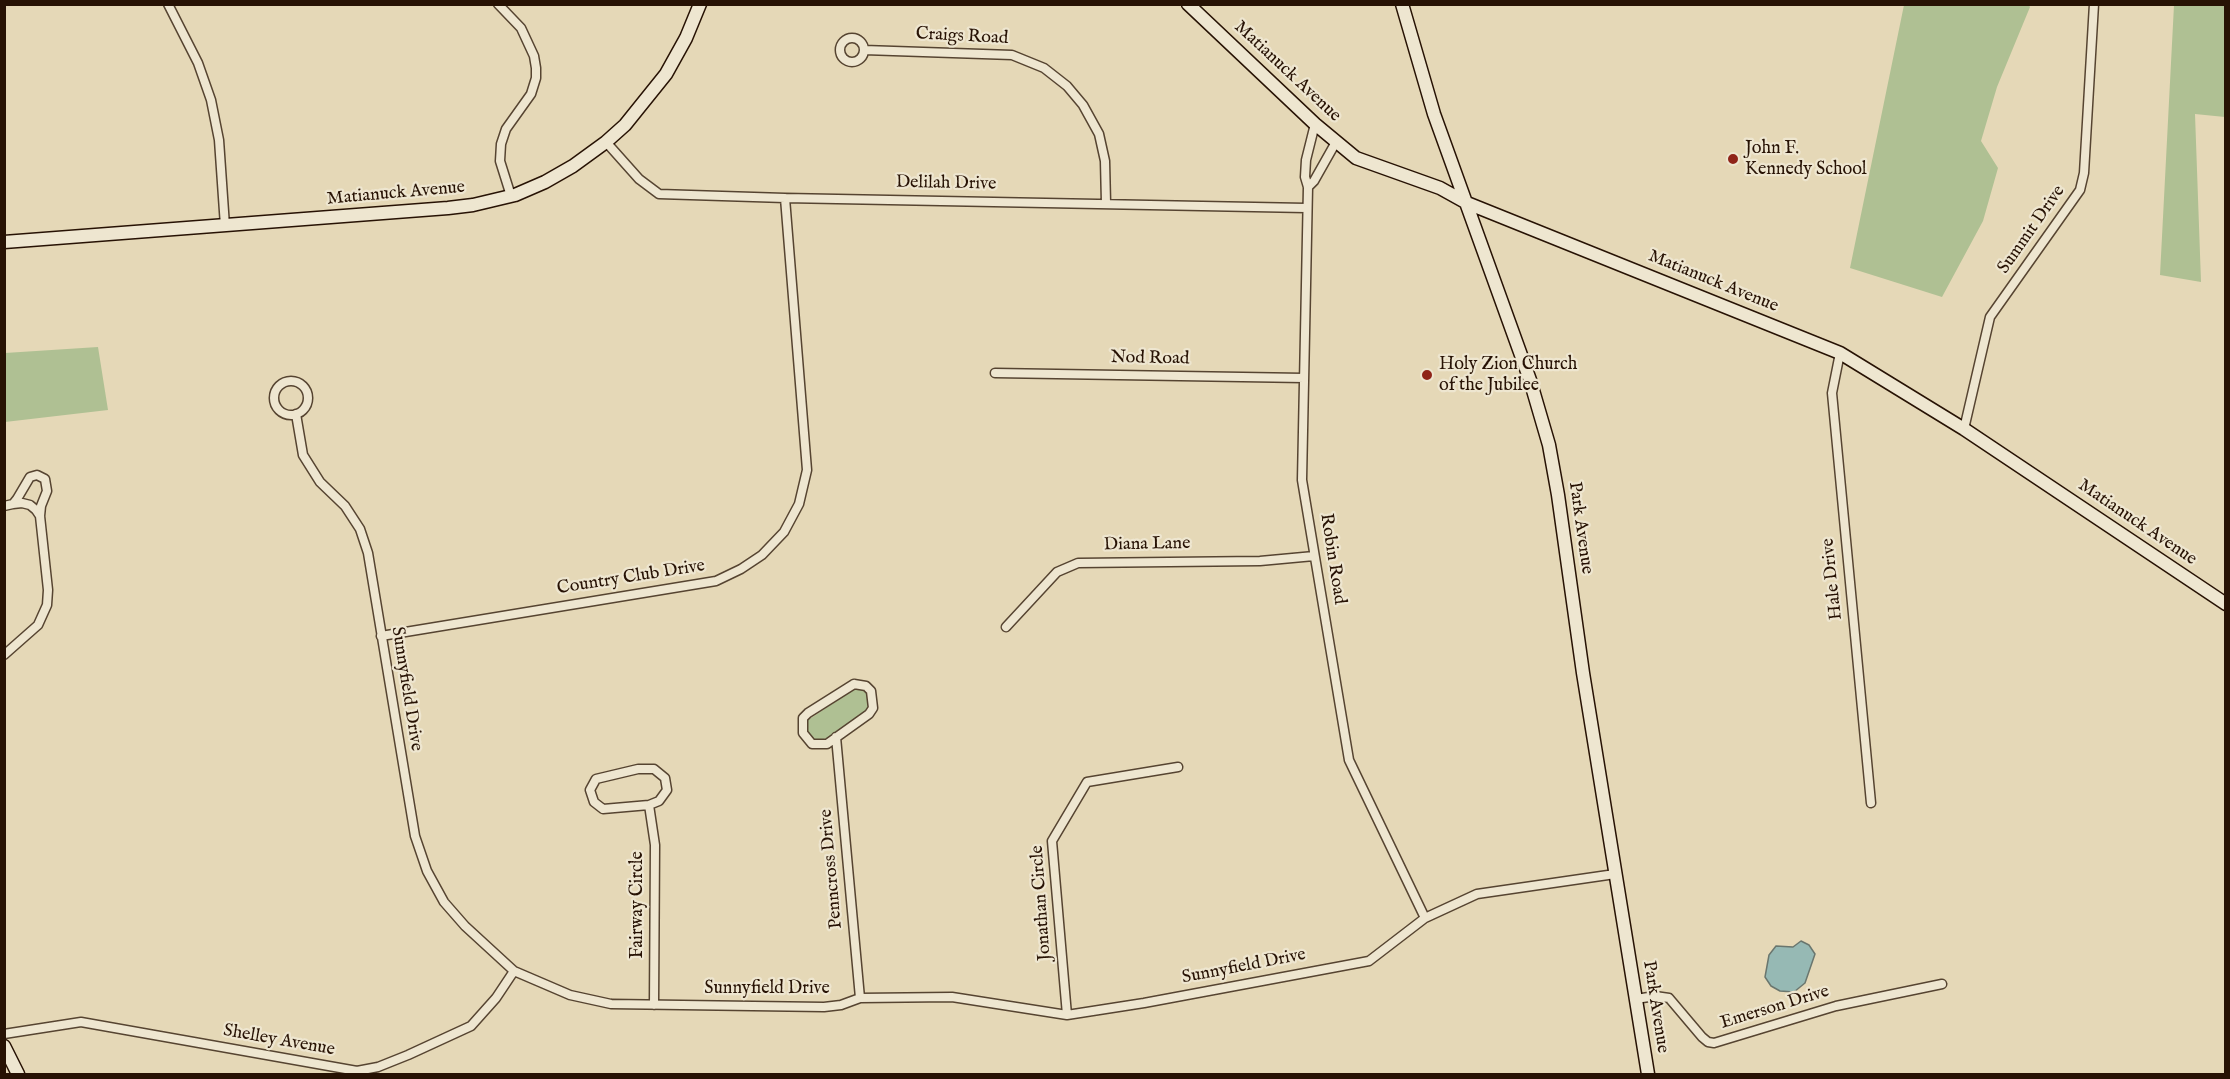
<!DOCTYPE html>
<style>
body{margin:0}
#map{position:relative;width:2230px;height:1079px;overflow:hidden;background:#e5d8b7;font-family:"IM FELL English",serif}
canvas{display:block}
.frame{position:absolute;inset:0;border:6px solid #271204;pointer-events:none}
</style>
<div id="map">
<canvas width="2230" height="1079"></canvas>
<div class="frame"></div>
</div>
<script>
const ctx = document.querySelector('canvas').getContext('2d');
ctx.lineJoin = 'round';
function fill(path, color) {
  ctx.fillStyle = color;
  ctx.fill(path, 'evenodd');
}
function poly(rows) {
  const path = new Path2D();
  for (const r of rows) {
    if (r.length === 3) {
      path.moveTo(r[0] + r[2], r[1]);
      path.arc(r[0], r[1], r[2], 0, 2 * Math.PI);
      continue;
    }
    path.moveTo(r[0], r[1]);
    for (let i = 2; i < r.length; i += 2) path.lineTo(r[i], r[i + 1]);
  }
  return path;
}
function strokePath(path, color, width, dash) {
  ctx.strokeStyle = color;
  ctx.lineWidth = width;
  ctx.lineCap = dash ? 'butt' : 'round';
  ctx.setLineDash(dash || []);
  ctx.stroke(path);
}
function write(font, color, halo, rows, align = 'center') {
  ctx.font = font + ' "IM FELL English",serif';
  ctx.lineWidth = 4.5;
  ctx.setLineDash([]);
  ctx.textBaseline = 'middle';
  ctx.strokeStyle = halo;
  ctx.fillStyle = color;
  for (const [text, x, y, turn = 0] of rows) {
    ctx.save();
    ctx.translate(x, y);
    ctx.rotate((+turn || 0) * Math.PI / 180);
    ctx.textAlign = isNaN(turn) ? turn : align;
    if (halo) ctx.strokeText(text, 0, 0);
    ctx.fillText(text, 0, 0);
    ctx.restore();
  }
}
fill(poly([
 [1904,5,2028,4,2030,7,1997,87,1981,141,1998,168,1983,221,1942,297,1850,268],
 [2174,5,2225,5,2225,117,2195,114,2201,282,2160,275],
 [98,347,108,410,5,422,5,353],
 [856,688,862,689,869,695,869,707,867,710,829,737,821,740,813,740,806,729,808,720]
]), '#afc093');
const water = poly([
 [1801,941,1809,945,1815,954,1805,983,1794,992,1780,991,1771,986,1765,977,1769,955,1776,946,1793,947,1801,941]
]);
fill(water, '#96b9b4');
strokePath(water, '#6a766e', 1.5);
const street = poly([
 [168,4,198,63,211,100,219,140,225,226],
 [498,4,521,28,534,56,536,68,536,78,531,94,506,129,501,144,500,161,511,196],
 [852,50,12],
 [864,50,1012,55,1044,68,1067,86,1083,105,1099,134,1105,161,1106,203],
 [1315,124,1306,160,1305,177,1308,187,1302,480,1349,760,1425,918],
 [606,142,639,179,659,194,785,198,1306,208],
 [1308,187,1314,181,1336,142],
 [1840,353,1832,393,1871,803],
 [995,373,1304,378],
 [291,398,17],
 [296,414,303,455,320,482,345,506,360,529,368,553,415,836,427,871,444,902,465,926,514,971,570,995,611,1004,824,1007,841,1005,860,998,952,997,1067,1015,1144,1003,1369,961,1425,918,1477,894,1615,874],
 [1964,429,1990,317,2080,190,2084,173,2094,4],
 [13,504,22,503,30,505,36,510,40,516],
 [4,506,13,504,17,499,30,477,37,475,45,479,47,491,41,506,40,516,48,590,47,605,38,625,4,655],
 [1006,627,1057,572,1078,563,1260,561,1314,556],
 [381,636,716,581,741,569,762,555,784,532,799,504,807,470,785,198],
 [854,684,866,686,871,691,873,708,869,714,827,744,812,744,803,733,803,718,808,713,854,684],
 [836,737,860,998],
 [638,769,654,769,665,778,667,790,659,801,649,805,603,809,594,802,590,790,596,779,638,769],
 [649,805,655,845,654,1005],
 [1636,999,1655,996,1669,998,1702,1037,1708,1042,1714,1043,1836,1006,1942,984],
 [1067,1015,1052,841,1087,782,1178,767],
 [4,1034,81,1022,357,1071,378,1067,408,1055,471,1026,496,998,514,971]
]);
const secondary = poly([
 [1188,4,1315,124,1356,158,1440,188,1467,203,1840,353,1964,429,2226,604],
 [1402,4,1434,114,1530,380,1549,445,1558,495,1583,673,1648,1074],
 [4,242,448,208,473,205,515,195,545,182,573,166,606,142,625,125,666,74,686,38,700,4],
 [4,1046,18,1074]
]);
strokePath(street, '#564431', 11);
strokePath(secondary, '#271204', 15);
strokePath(street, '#eee6d0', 8);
strokePath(secondary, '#eee6d0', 12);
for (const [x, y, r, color] of [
 [1733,159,6,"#8f2418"],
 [1427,375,6,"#8f2418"]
]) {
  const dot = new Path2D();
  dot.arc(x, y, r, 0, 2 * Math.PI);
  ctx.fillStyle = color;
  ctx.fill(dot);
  strokePath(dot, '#eee6d0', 2);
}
write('18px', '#271204', '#eee6d0', [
 ["Craigs Road",962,37,3],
 ["Matianuck Avenue",1287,72,43],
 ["Delilah Drive",946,184,1],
 ["Matianuck Avenue",396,194,-5],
 ["Summit Drive",2032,230,-55],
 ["Matianuck Avenue",1713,282,22],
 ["Nod Road",1150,359,1],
 ["Matianuck Avenue",2137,523,34],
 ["Park Avenue",1580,528,82],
 ["Diana Lane",1147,545,-1],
 ["Robin Road",1332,559,81],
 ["Country Club Drive",631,578,-9],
 ["Hale Drive",1833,579,-96],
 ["Sunnyfield Drive",406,689,81],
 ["Penncross Drive",832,869,-95],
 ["Jonathan Circle",1042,903,-94],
 ["Fairway Circle",638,905,-90],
 ["Sunnyfield Drive",1244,967,-11],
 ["Sunnyfield Drive",767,989],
 ["Park Avenue",1655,1007,81],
 ["Emerson Drive",1775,1008,-17],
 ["Shelley Avenue",279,1041,10]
]);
write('18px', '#271204', '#eee6d0', [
 ["John F.",1745,149],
 ["Kennedy School",1745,170],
 ["Holy Zion Church",1439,365],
 ["of the Jubilee",1439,386]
], 'left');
</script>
